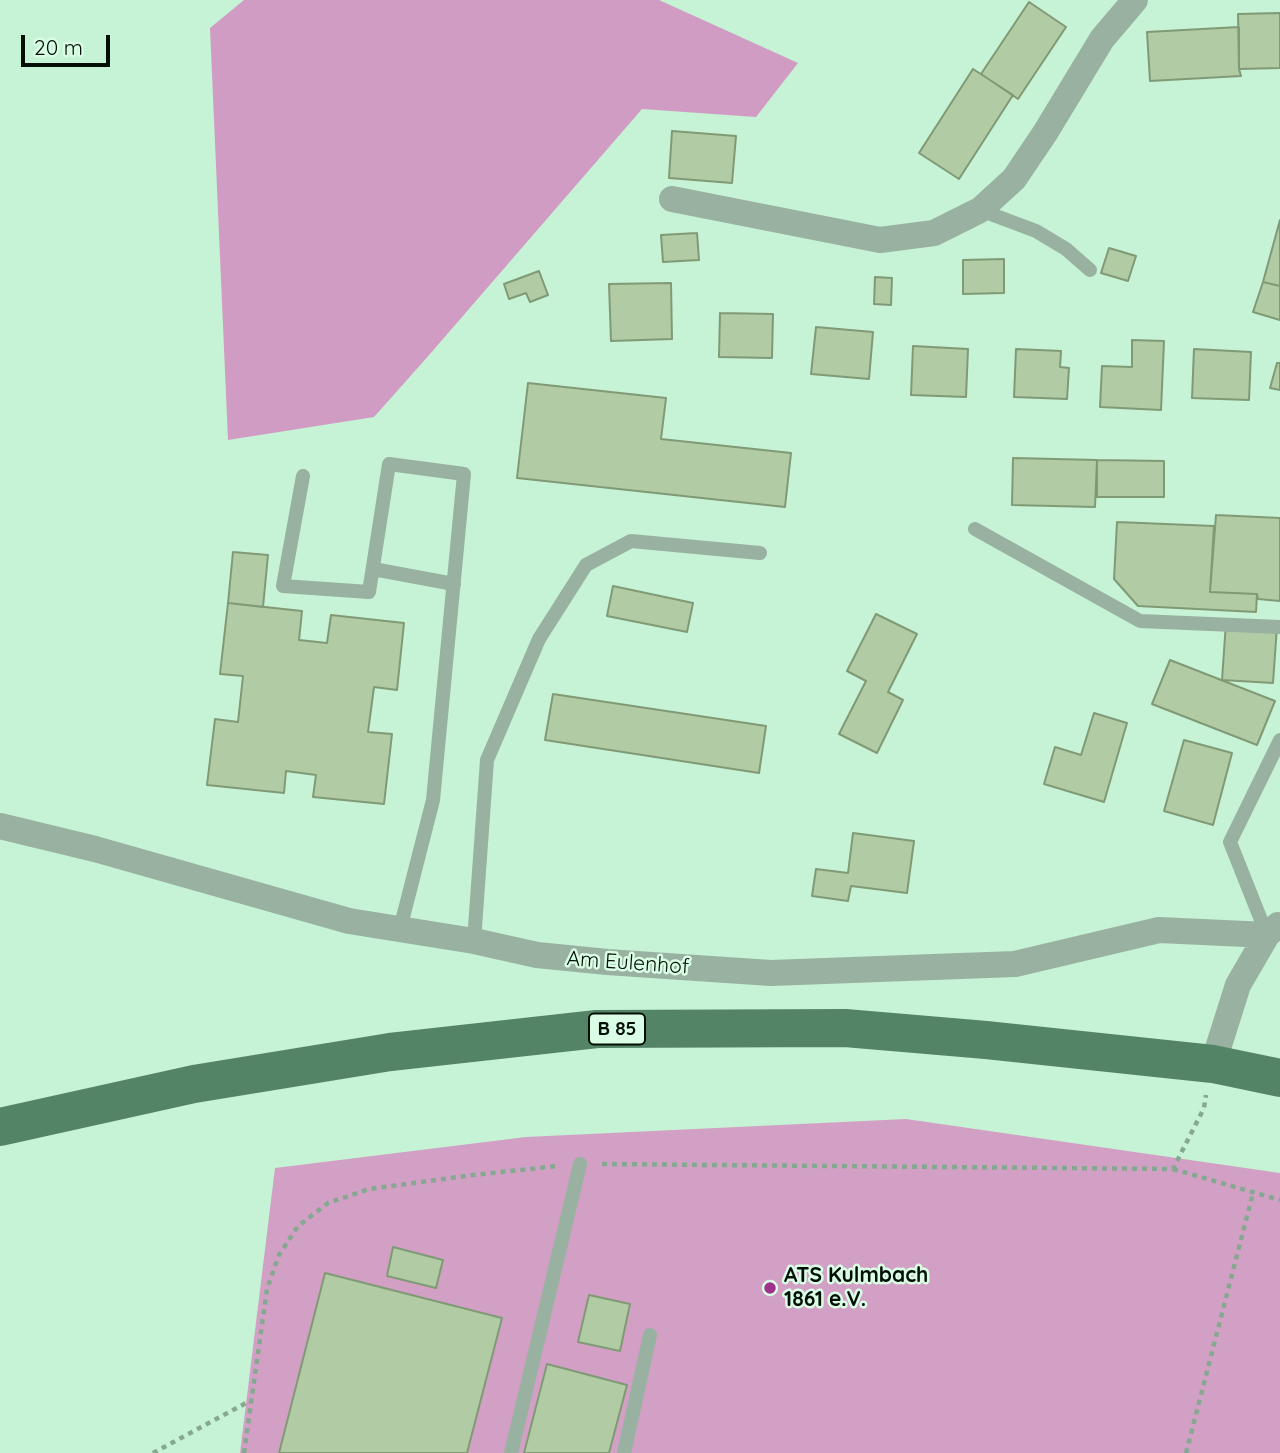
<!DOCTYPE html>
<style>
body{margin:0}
#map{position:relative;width:1280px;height:1453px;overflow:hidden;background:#c6f2d5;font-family:Quicksand,sans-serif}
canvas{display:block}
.scale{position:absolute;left:21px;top:35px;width:89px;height:32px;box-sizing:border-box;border:4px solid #020f06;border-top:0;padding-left:9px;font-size:21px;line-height:24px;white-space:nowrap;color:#020f06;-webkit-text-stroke:5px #dafde5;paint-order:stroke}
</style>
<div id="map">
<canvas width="1280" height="1453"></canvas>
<div class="scale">20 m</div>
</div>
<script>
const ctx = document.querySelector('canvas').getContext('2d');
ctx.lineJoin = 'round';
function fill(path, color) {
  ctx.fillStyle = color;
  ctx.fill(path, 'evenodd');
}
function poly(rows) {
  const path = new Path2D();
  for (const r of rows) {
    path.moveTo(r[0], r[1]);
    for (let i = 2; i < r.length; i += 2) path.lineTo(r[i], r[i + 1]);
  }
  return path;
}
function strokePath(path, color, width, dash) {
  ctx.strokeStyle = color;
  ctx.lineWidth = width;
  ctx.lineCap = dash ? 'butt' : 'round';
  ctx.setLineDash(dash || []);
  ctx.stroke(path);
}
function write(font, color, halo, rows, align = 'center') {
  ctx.font = font + ' Quicksand,sans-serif';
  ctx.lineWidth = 5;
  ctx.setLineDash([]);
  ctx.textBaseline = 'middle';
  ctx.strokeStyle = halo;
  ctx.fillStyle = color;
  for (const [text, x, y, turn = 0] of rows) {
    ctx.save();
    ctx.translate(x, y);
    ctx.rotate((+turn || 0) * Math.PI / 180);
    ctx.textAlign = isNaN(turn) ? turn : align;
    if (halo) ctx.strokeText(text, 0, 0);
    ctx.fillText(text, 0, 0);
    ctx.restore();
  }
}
fill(poly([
 [906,1119,1280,1173,1280,1453,240,1453,275,1168,526,1137]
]), '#d2a0c5');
fill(poly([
 [244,0,659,0,798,63,756,117,642,109,430,354,374,417,228,440,210,28]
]), '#d19cc3');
const building = poly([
 [1029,2,1066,27,1018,99,981,74,1029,2],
 [1280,13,1280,68,1239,69,1238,14,1280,13],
 [1239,27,1239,69,1241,76,1150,81,1147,32,1239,27],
 [973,69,1013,95,959,179,919,153,973,69],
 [672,131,736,136,732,183,669,178,672,131],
 [1280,220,1280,286,1263,282,1280,220],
 [697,233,699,260,663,262,661,235,697,233],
 [1109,248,1136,256,1128,281,1101,273,1109,248],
 [1004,259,1004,293,963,294,963,260,1004,259],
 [539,271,548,295,530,302,526,293,509,299,504,284,539,271],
 [875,277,892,278,891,305,874,304,875,277],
 [1263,282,1280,286,1280,320,1253,312,1263,282],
 [671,283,672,339,611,341,609,284,671,283],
 [720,313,773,314,772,358,719,357,720,313],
 [816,327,873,332,869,379,811,374,816,327],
 [1132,340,1164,341,1161,410,1100,407,1102,366,1132,367,1132,340],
 [913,346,968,349,966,397,911,395,913,346],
 [1016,349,1061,351,1060,367,1069,368,1067,399,1014,397,1016,349],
 [1194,349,1251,352,1249,400,1192,398,1194,349],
 [1277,363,1280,363,1280,390,1270,388,1277,363],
 [528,383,666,398,661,439,791,453,785,507,517,478,528,383],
 [1013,458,1097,460,1095,507,1012,505,1013,458],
 [1097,460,1164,461,1164,497,1097,497,1097,460],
 [1216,515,1280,518,1280,601,1258,599,1257,594,1210,592,1216,515],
 [1117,522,1214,526,1210,592,1257,594,1256,612,1138,606,1114,579,1117,522],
 [233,552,268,555,263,607,228,603,233,552],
 [613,586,693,603,687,632,607,616,613,586],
 [228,603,302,611,299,640,327,643,331,615,404,623,397,690,374,687,368,732,392,734,384,804,313,797,316,775,286,771,284,793,207,785,215,719,238,722,243,676,220,674,228,603],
 [876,614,917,634,888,692,903,700,877,753,839,734,866,681,847,671,876,614],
 [1226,622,1277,626,1273,683,1222,680,1226,622],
 [1170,660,1275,701,1257,745,1152,704,1170,660],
 [553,694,766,726,759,773,545,740,553,694],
 [1094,713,1127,723,1104,802,1044,784,1055,747,1081,755,1094,713],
 [1184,740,1232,753,1213,825,1164,811,1184,740],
 [853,833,914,841,907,893,851,886,848,901,812,896,816,869,848,873,853,833],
 [393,1247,443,1260,436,1288,387,1276,393,1247],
 [325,1273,502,1318,467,1453,279,1453,325,1273],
 [589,1295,630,1304,620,1351,578,1342,589,1295],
 [547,1364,627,1385,609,1453,524,1453,547,1364]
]);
fill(building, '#b1cba5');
strokePath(building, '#819a76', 2);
strokePath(poly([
 [602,1164,1173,1169,1204,1108,1206,1095],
 [1173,1169,1280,1200],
 [153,1453,246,1403],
 [244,1453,267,1289,279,1255,298,1226,328,1203,369,1189,473,1175,558,1166],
 [1186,1453,1253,1193]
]), '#86a891', 4.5, [5, 5]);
strokePath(poly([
 [980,210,1036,231,1066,249,1090,270],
 [303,476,283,586,369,592,389,464,464,474,433,800,400,929],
 [975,529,1140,621,1280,627],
 [373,569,454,584],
 [1267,935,1230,842,1280,740],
 [474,941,487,760,539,639,586,565,631,541,760,553],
 [511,1453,580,1164],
 [624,1453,650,1335]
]), '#98b1a0', 14);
strokePath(poly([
 [672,199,880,240,934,233,980,210,1014,179,1045,133,1102,39,1135,0],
 [0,826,95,849,349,921,474,941,537,955,607,962,771,973,1015,964,1159,930,1267,935],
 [1213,1064,1238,985,1267,935,1278,925]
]), '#98b1a0', 26);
strokePath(poly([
 [0,1127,194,1084,390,1052,597,1029,845,1028,986,1040,1213,1064,1280,1078]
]), '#548466', 38);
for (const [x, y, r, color] of [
 [770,1288,7,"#a2318e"]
]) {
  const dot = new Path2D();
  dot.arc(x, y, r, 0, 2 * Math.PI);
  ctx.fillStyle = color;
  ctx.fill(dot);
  strokePath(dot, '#dafde5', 2.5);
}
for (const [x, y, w] of [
 [617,1029,56]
]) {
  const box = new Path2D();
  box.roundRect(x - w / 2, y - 15.5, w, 31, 5);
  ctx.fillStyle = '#dafde5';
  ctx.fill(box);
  strokePath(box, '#020f06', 2);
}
write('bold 19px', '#020f06', null, [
 ["B 85",617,1029]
]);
write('21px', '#020f06', '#dafde5', [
 ["Am Eulenhof",628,963,4]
]);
write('bold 21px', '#020f06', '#dafde5', [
 ["ATS Kulmbach",784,1276],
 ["1861 e.V.",784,1300]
], 'left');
</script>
